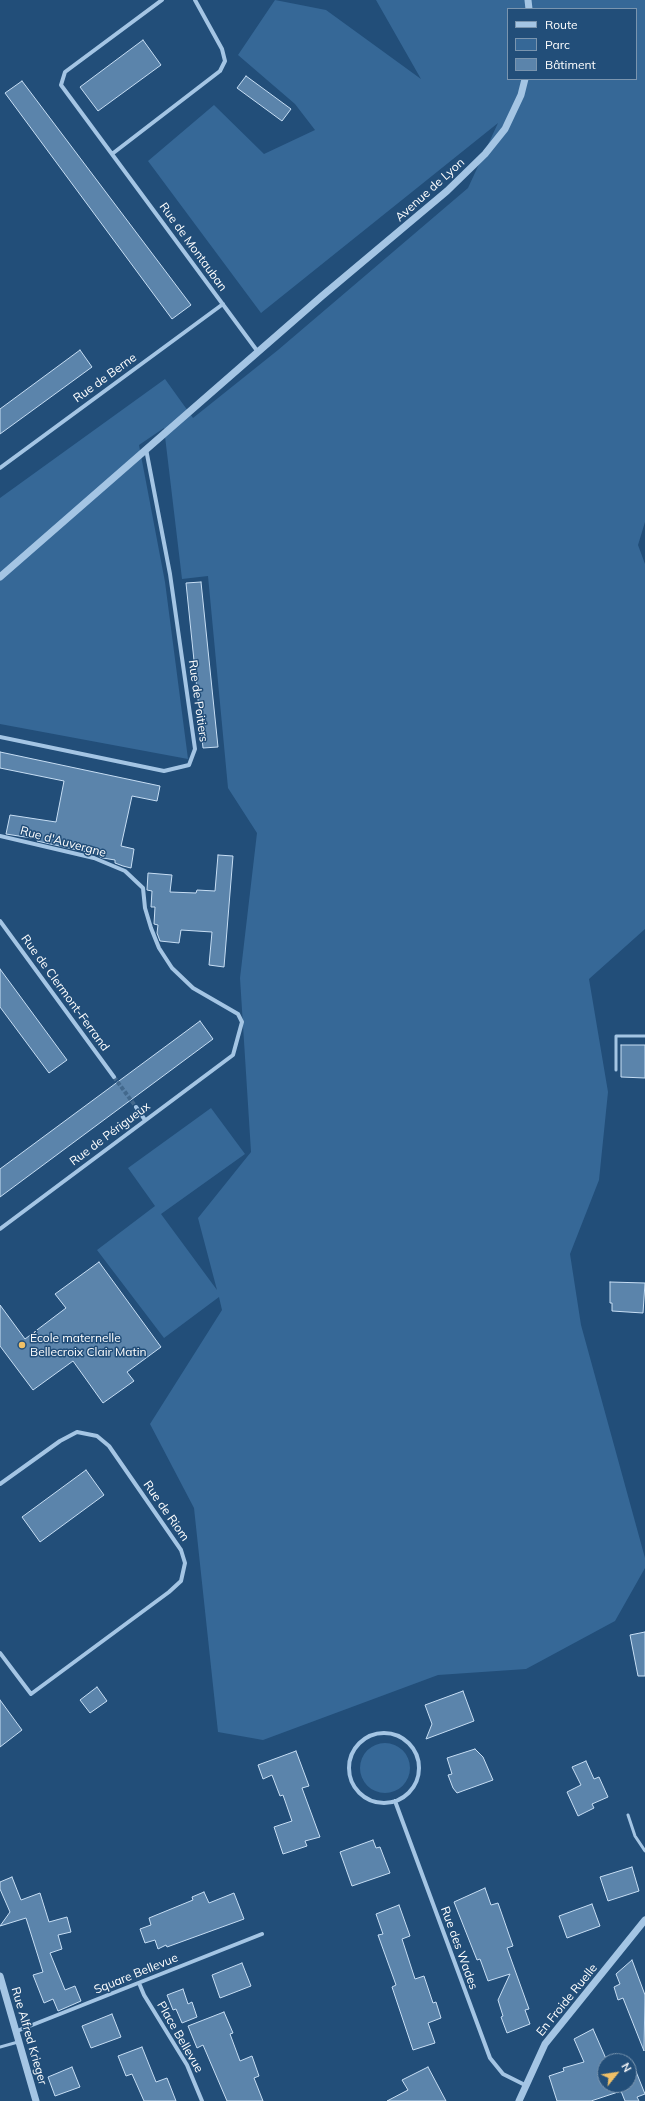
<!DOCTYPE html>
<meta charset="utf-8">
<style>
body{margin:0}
#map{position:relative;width:645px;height:2101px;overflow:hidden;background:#224e79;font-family:Mulish,sans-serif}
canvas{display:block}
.legend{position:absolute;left:507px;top:8px;width:130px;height:72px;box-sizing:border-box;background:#224e79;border:1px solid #7a95af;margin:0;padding:5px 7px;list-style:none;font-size:12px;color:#fff}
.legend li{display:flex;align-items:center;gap:8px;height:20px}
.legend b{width:20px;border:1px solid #7a95af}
.north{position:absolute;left:597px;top:2053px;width:40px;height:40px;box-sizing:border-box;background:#224e79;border:1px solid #7a95af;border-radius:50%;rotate:60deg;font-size:11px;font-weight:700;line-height:16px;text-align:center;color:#fff}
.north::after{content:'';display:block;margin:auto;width:14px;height:18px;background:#f0c067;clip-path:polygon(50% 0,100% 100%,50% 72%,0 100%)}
</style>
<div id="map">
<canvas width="645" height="2101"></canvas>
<ul class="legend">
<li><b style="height:5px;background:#a4c5e4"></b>Route</li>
<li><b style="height:11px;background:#366897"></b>Parc</li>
<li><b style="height:11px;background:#5b84ab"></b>Bâtiment</li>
</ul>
<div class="north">N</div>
</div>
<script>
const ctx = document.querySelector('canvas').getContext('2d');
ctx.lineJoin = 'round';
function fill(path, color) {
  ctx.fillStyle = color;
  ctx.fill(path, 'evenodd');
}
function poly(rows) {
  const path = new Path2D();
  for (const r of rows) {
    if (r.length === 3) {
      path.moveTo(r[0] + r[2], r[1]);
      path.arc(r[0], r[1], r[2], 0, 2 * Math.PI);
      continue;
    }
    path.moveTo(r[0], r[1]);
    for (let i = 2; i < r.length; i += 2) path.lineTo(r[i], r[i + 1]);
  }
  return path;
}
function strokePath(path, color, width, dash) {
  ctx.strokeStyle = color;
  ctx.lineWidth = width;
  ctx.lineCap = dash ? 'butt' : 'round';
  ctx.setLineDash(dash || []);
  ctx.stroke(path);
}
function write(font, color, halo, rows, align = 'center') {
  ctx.font = font + ' Mulish,sans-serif';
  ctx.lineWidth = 3;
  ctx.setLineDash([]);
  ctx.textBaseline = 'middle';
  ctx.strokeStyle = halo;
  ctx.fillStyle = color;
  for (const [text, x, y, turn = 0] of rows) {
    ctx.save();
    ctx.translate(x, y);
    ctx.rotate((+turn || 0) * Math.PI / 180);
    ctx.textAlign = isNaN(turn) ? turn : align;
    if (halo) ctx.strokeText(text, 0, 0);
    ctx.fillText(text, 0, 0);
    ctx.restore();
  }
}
fill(poly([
 [275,0,326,10,421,79,376,0,645,0,645,522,638,545,645,564,645,929,589,979,608,1092,599,1180,570,1254,581,1325,645,1558,645,1568,615,1621,526,1669,438,1675,263,1740,218,1732,194,1508,150,1424,222,1310,219,1297,164,1338,97,1250,155,1206,128,1168,211,1108,245,1154,161,1214,217,1290,198,1218,251,1152,240,978,257,833,228,788,208,576,182,579,164,428,139,445,165,582,188,759,0,724,0,498,165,379,193,418,278,350,468,188,498,123,261,313,148,161,214,105,264,154,315,130,295,104,238,55],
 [508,9,636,9,636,79,508,79],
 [385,1768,25]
]), '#366897');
const building = poly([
 [143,40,161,65,98,111,80,87,143,40],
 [246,76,291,109,282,121,237,88,246,76],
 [22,81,191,305,172,319,5,93,22,81],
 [80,350,92,367,0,434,0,409,80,350],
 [201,582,218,747,203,748,186,583,201,582],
 [0,752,160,786,157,801,132,796,121,846,134,849,131,868,123,866,115,863,115,860,103,858,100,857,100,855,37,841,38,839,6,834,10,815,56,822,64,781,0,768,0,752],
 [218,855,233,856,224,967,209,965,212,932,181,930,179,943,160,941,157,933,158,925,154,924,155,907,151,907,152,891,147,890,148,873,172,875,170,892,196,893,197,890,215,891,218,855],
 [0,969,67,1060,49,1073,0,1007,0,969],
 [200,1021,213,1039,0,1197,0,1169,200,1021],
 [621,1045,645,1045,645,1078,621,1077,621,1045],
 [99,1262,161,1347,127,1372,134,1381,103,1403,73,1361,33,1390,0,1346,0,1305,25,1339,66,1308,55,1294,99,1262],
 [610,1282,645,1283,643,1313,612,1311,612,1303,610,1303,610,1282],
 [86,1470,104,1495,40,1542,22,1517,86,1470],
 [645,1632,645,1676,638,1676,630,1635,645,1632],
 [97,1687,107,1701,90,1713,80,1700,97,1687],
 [463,1691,474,1721,426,1739,432,1724,425,1705,463,1691],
 [0,1700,22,1730,0,1747,0,1700],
 [475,1749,483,1757,493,1780,457,1793,453,1788,448,1775,452,1774,447,1758,475,1749],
 [296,1751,309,1786,302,1788,320,1837,305,1841,307,1846,283,1854,274,1827,292,1821,283,1795,280,1796,272,1775,263,1779,258,1765,296,1751],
 [586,1761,594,1779,599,1777,608,1797,592,1804,594,1808,578,1816,567,1792,581,1785,572,1767,586,1761],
 [373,1840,376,1848,380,1847,390,1873,352,1886,340,1852,373,1840],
 [632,1867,639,1891,608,1901,600,1877,632,1867],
 [12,1877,21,1900,40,1893,49,1922,67,1917,71,1932,58,1935,62,1949,50,1953,65,1990,75,1986,81,2001,58,2011,53,1999,44,2003,33,1975,43,1972,26,1918,0,1926,10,1912,0,1889,0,1882,12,1877],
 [485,1888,491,1905,498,1903,513,1946,507,1948,529,2009,525,2010,530,2024,507,2033,501,2017,503,2016,498,2000,510,1974,488,1981,480,1959,477,1960,454,1902,485,1888],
 [204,1892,209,1903,234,1893,244,1919,167,1947,166,1945,158,1949,155,1940,145,1943,140,1929,151,1925,149,1918,193,1900,192,1897,204,1892],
 [592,1904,600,1926,567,1938,559,1916,592,1904],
 [399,1905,410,1936,402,1939,415,1979,424,1976,433,2003,436,2002,441,2018,428,2023,435,2043,413,2050,392,1987,396,1985,378,1935,383,1934,376,1914,399,1905],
 [632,1960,645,1995,644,2051,623,1998,618,2000,614,1987,620,1984,616,1974,632,1960],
 [242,1963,251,1986,220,1998,212,1975,242,1963],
 [183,1989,188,2004,192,2002,197,2017,182,2023,176,2009,173,2010,167,1995,183,1989],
 [224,2012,233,2033,230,2034,240,2061,252,2056,259,2076,254,2078,263,2101,227,2101,203,2045,197,2048,188,2026,224,2012],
 [112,2014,121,2037,91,2048,82,2026,112,2014],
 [593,2029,607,2061,605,2061,605,2085,629,2085,629,2071,635,2069,645,2094,637,2097,639,2101,625,2101,621,2091,591,2101,557,2101,549,2076,564,2071,563,2068,584,2062,574,2039,593,2029],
 [142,2047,156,2082,167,2078,176,2101,144,2101,132,2074,126,2076,118,2056,142,2047],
 [72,2067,80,2087,55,2096,48,2077,72,2067],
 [428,2067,446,2101,387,2101,408,2090,402,2080,428,2067]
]);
fill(building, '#5b84ab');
strokePath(building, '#c7def4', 1);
strokePath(poly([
 [114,1077,136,1107]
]), '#43698d', 4, [4, 2]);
strokePath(poly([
 [616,1070,616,1036,645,1036],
 [628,1815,635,1836,645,1851],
 [0,2047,18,2042]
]), '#a4c5e4', 3);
strokePath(poly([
 [162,0,65,72,61,85,258,352],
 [112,154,220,71,225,61,222,49,195,0],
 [0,468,223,304],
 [0,737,164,771,189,765,195,749,170,574,146,449],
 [0,836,94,858,125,871,143,888,145,908,151,928,159,948,172,968,193,988,238,1014,242,1022,233,1055,0,1229],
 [0,921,114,1077],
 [136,1107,145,1120],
 [0,1484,60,1441,77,1432,97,1436,109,1446,181,1550,185,1563,181,1581,169,1592,31,1694,0,1653],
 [384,1768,35],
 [395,1801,490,2058,503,2074,525,2085],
 [139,1983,144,1995,187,2065,202,2101],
 [17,2031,262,1934]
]), '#a4c5e4', 4);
strokePath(poly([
 [528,0,529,9],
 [0,577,322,296,447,191,485,154,505,129,521,95,525,79],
 [0,1976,36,2101],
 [519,2101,545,2044,645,1920]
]), '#a4c5e4', 7);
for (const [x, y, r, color] of [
 [22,1345,4,"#f0c067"]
]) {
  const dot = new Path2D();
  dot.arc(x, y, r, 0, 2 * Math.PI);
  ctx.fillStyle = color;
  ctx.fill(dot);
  strokePath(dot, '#224e79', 1.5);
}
write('12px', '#fff', '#224e79', [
 ["Avenue de Lyon",430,190,-42],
 ["Rue de Montauban",193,247,54],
 ["Rue de Berne",105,378,-36],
 ["Rue de Poitiers",198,701,82],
 ["Rue d'Auvergne",63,842,15],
 ["Rue de Clermont-Ferrand",65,993,54],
 ["Rue de Périgueux",110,1134,-37],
 ["Rue de Riom",166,1511,55],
 ["Rue des Wades",459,1948,70],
 ["Square Bellevue",136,1974,-22],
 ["En Froide Ruelle",567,2000,-51],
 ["Rue Alfred Krieger",29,2036,74],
 ["Place Bellevue",180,2037,60]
]);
write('12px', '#fff', '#224e79', [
 ["École maternelle",30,1338],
 ["Bellecroix Clair Matin",30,1352]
], 'left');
</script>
